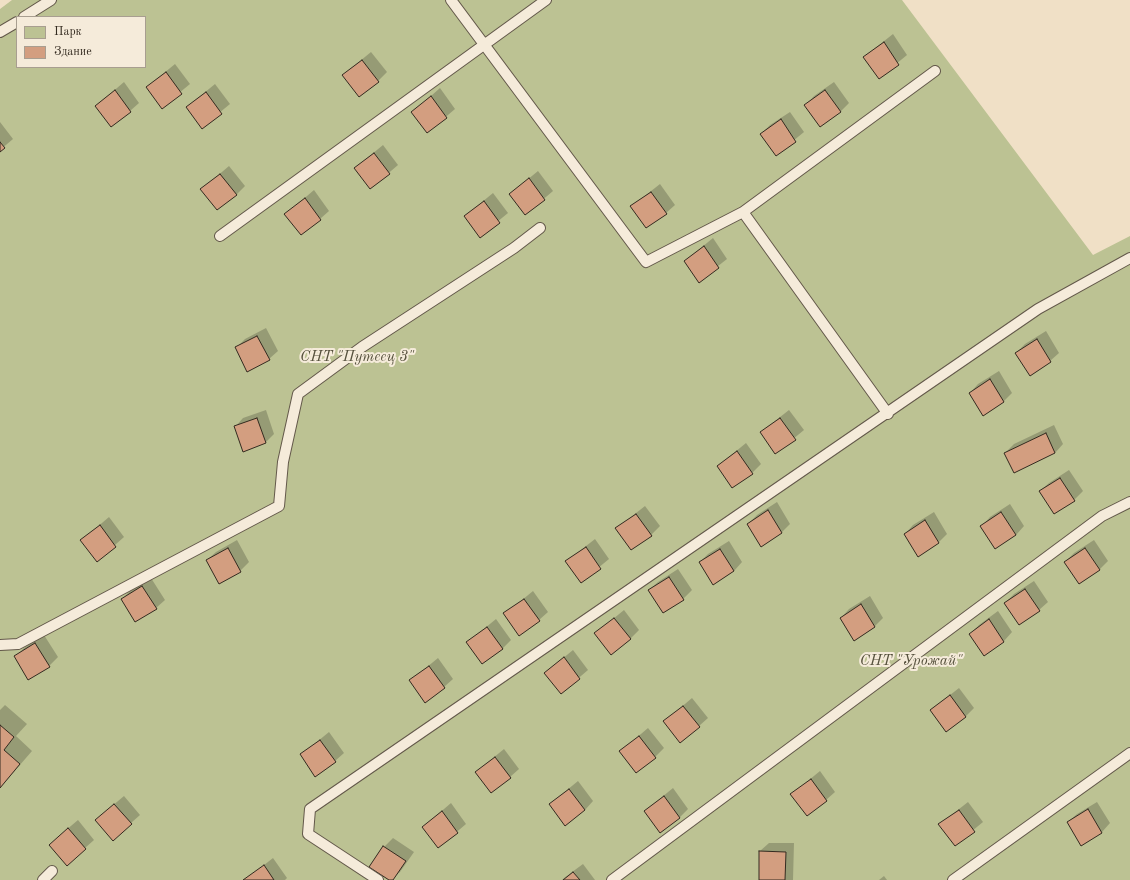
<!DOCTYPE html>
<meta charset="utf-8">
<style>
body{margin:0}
#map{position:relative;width:1130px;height:880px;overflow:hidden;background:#f0e0c6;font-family:"Old Standard TT",serif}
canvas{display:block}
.legend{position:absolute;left:16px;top:16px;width:130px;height:52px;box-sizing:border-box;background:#f5ebda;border:1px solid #a89e90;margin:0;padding:5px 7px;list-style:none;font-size:12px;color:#342b20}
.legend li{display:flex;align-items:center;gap:8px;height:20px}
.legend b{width:20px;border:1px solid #a89e90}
</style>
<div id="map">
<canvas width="1130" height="880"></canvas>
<ul class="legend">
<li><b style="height:11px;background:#bcc293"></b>Парк</li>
<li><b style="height:11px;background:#d39e80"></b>Здание</li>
</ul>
</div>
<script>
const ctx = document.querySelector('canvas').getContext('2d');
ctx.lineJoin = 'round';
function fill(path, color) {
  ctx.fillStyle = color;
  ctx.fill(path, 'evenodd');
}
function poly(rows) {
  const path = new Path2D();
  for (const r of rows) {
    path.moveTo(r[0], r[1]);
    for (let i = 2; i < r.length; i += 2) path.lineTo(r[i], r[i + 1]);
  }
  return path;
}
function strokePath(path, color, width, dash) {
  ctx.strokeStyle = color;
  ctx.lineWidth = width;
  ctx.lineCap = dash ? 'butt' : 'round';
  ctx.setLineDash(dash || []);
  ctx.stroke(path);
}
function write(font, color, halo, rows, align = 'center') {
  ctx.font = font + ' "Old Standard TT",serif';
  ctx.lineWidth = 4;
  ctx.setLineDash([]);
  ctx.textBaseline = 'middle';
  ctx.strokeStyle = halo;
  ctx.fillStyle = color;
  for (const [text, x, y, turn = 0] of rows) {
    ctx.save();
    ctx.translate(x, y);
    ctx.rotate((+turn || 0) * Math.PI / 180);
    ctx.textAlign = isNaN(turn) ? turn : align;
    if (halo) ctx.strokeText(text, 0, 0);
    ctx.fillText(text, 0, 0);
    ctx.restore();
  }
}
fill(poly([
 [12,0,902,0,1093,255,1130,236,1130,880,0,880,0,9],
 [17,17,145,17,145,67,17,67]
]), '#bcc293');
fill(poly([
 [893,34,907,55,879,78,864,57],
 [371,52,387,72,378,81,343,75],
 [175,64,190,84,162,107,147,87],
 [124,82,139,103,130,111,96,106],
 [834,82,849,103,840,112,806,105,814,96],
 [215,84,230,104,202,127,187,107],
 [440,88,455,109,428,132,413,112],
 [790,112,804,132,776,155,761,134,770,125],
 [0,122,13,139,0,150],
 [383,145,398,165,371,188,355,168],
 [229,166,245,186,236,195,202,189],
 [538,171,553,191,526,214,510,194],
 [660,184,675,205,666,213,632,206],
 [314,190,329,211,320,219,286,214],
 [493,193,508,213,480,236,465,216],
 [713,238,727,259,699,281,685,261],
 [266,328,278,351,269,359,236,348,245,339],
 [1046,331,1059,353,1050,361,1016,353,1025,344],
 [999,371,1012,393,1004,401,984,414,970,393,978,384],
 [266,410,274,434,266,442,235,427,243,418],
 [789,410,804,430,776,453,761,432],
 [1054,425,1063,444,1055,453,1005,453,1014,444],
 [746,443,761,464,752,473,718,466],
 [1069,470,1083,491,1074,500,1054,513,1040,491,1049,483],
 [777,502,790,524,782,532,748,524,757,515],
 [1010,504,1024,526,1016,535,982,526,990,517],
 [645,506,660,526,651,535,617,528],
 [934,512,947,534,939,542,919,555,905,534,913,525],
 [109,517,124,537,97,561,82,540],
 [595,539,609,559,581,582,567,561],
 [237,540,249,562,240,571,207,560,216,552],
 [1094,540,1108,561,1100,569,1080,583,1065,562,1074,553],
 [729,541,742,562,734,571,714,584,700,562,708,554],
 [678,569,692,590,683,599,663,612,649,590,658,582],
 [151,578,165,600,156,608,122,599,131,590],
 [1034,581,1048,602,1039,610,1005,603,1014,594],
 [533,591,548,612,539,620,505,614],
 [870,596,883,618,875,626,855,639,841,618,849,609],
 [624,610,639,630,630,639,596,633],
 [998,611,1012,632,1004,641,984,654,970,634,979,625],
 [496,619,511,640,502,649,468,642],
 [44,635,58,657,49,666,15,657,24,648],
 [573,650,588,670,561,693,545,673],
 [438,658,453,679,444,687,410,681],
 [959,688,974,708,965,717,931,710],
 [692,698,708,718,699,726,665,721],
 [5,705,27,724,16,736,32,751,0,788,0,710],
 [648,728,664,748,655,757,621,751],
 [329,732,344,753,335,761,301,755],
 [504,749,519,769,510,777,476,772],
 [820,771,835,792,826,800,792,794],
 [578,781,593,801,585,810,550,804],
 [673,788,688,809,679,818,645,811],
 [124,796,140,815,113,839,105,812],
 [968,802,983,822,955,845,940,824],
 [1097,802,1110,823,1102,832,1081,844,1068,822,1077,814],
 [451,803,466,824,439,847,423,827],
 [78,820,94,840,67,864,59,836],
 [393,838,414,852,400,872,390,880,371,866,384,847],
 [769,843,794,843,793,880,760,880,760,851],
 [273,858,287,878,285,880,245,880],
 [583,864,595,880,562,880,564,878],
 [884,876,887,880,879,880]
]), '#0003');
const building = poly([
 [884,42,899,65,879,79,863,57,884,42],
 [362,60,379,82,359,97,342,75,362,60],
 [166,72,182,94,162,109,146,87,166,72],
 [115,90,131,112,111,127,95,106,115,90],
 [825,90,841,112,820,127,804,105,825,90],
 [206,92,222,114,202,129,186,107,206,92],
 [431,96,447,118,427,133,411,112,431,96],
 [781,119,796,142,776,156,760,134,781,119],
 [0,142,5,148,0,152,0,142],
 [374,153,390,174,370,189,354,168,374,153],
 [220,174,237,195,217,210,200,189,220,174],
 [529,178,545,200,525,215,509,194,529,178],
 [651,192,667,214,646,228,630,206,651,192],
 [305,198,321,220,301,235,284,214,305,198],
 [484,201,500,223,480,238,464,216,484,201],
 [704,246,719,268,699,283,684,261,704,246],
 [257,336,270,360,247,372,235,347,257,336],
 [1037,339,1051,362,1030,376,1015,353,1037,339],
 [990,379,1004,402,983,416,969,393,990,379],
 [257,418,266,443,243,452,234,426,257,418],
 [780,418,796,440,775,454,760,432,780,418],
 [1046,433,1055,453,1014,473,1004,453,1046,433],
 [737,451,753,474,732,488,717,466,737,451],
 [1060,478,1075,501,1054,514,1039,491,1060,478],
 [768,510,782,533,761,547,747,524,768,510],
 [1001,512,1016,535,995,549,980,526,1001,512],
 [636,514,652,536,631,550,615,528,636,514],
 [925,520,939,543,918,557,904,534,925,520],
 [100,525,116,547,97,562,80,540,100,525],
 [586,547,601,569,581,583,565,561,586,547],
 [228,548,241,572,219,584,206,560,228,548],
 [1085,548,1100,570,1079,584,1064,562,1085,548],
 [720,549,734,571,713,585,699,562,720,549],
 [669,577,684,600,663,613,648,590,669,577],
 [142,586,157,609,135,622,121,599,142,586],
 [1025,589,1040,611,1019,625,1004,603,1025,589],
 [524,599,540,621,519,636,503,613,524,599],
 [861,604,875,627,854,641,840,618,861,604],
 [614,618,631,639,611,655,594,633,614,618],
 [989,619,1004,642,984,656,969,634,989,619],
 [487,627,503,649,482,664,466,642,487,627],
 [35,643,50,667,28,680,14,656,35,643],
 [564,657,580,679,561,694,544,673,564,657],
 [429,666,445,688,425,703,409,680,429,666],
 [950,695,966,717,946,732,930,710,950,695],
 [683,706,700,727,680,743,663,721,683,706],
 [0,725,14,737,4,750,20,764,0,788,0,725],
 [639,736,656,758,636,773,619,751,639,736],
 [320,740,336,762,315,777,300,754,320,740],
 [495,757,511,778,491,793,475,772,495,757],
 [811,779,827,801,807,816,790,794,811,779],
 [569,789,585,810,565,826,549,804,569,789],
 [664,796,680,818,660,833,644,811,664,796],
 [114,804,132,824,113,841,95,820,114,804],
 [1088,809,1102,833,1081,846,1067,822,1088,809],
 [959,810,975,832,955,846,938,824,959,810],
 [442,811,458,833,438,848,422,827,442,811],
 [68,828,86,849,67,866,49,845,68,828],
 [383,846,406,861,393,880,389,880,369,867,383,846],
 [759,851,786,852,785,880,759,880,759,851],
 [264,865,274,880,243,880,264,865],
 [573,872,580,880,563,880,573,872]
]);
fill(building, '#d39e80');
strokePath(building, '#342b20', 1);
const service = poly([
 [451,0,646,262,743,212],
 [24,17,51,0],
 [0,32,17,22],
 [220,236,546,0],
 [888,414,743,212,935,71],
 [0,645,18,644,279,506,283,462,298,394,362,347,514,248,540,228],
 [43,880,52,871],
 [378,880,308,834,310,809,1038,309,1130,258],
 [612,880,1102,516,1130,502],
 [953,880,1130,753]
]);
strokePath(service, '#63584a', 12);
strokePath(service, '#f5ebda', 10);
write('italic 15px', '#56513d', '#f5ebda', [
 ["СНТ \"Путеец 3\"",357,357],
 ["СНТ \"Урожай\"",911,661]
]);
</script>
